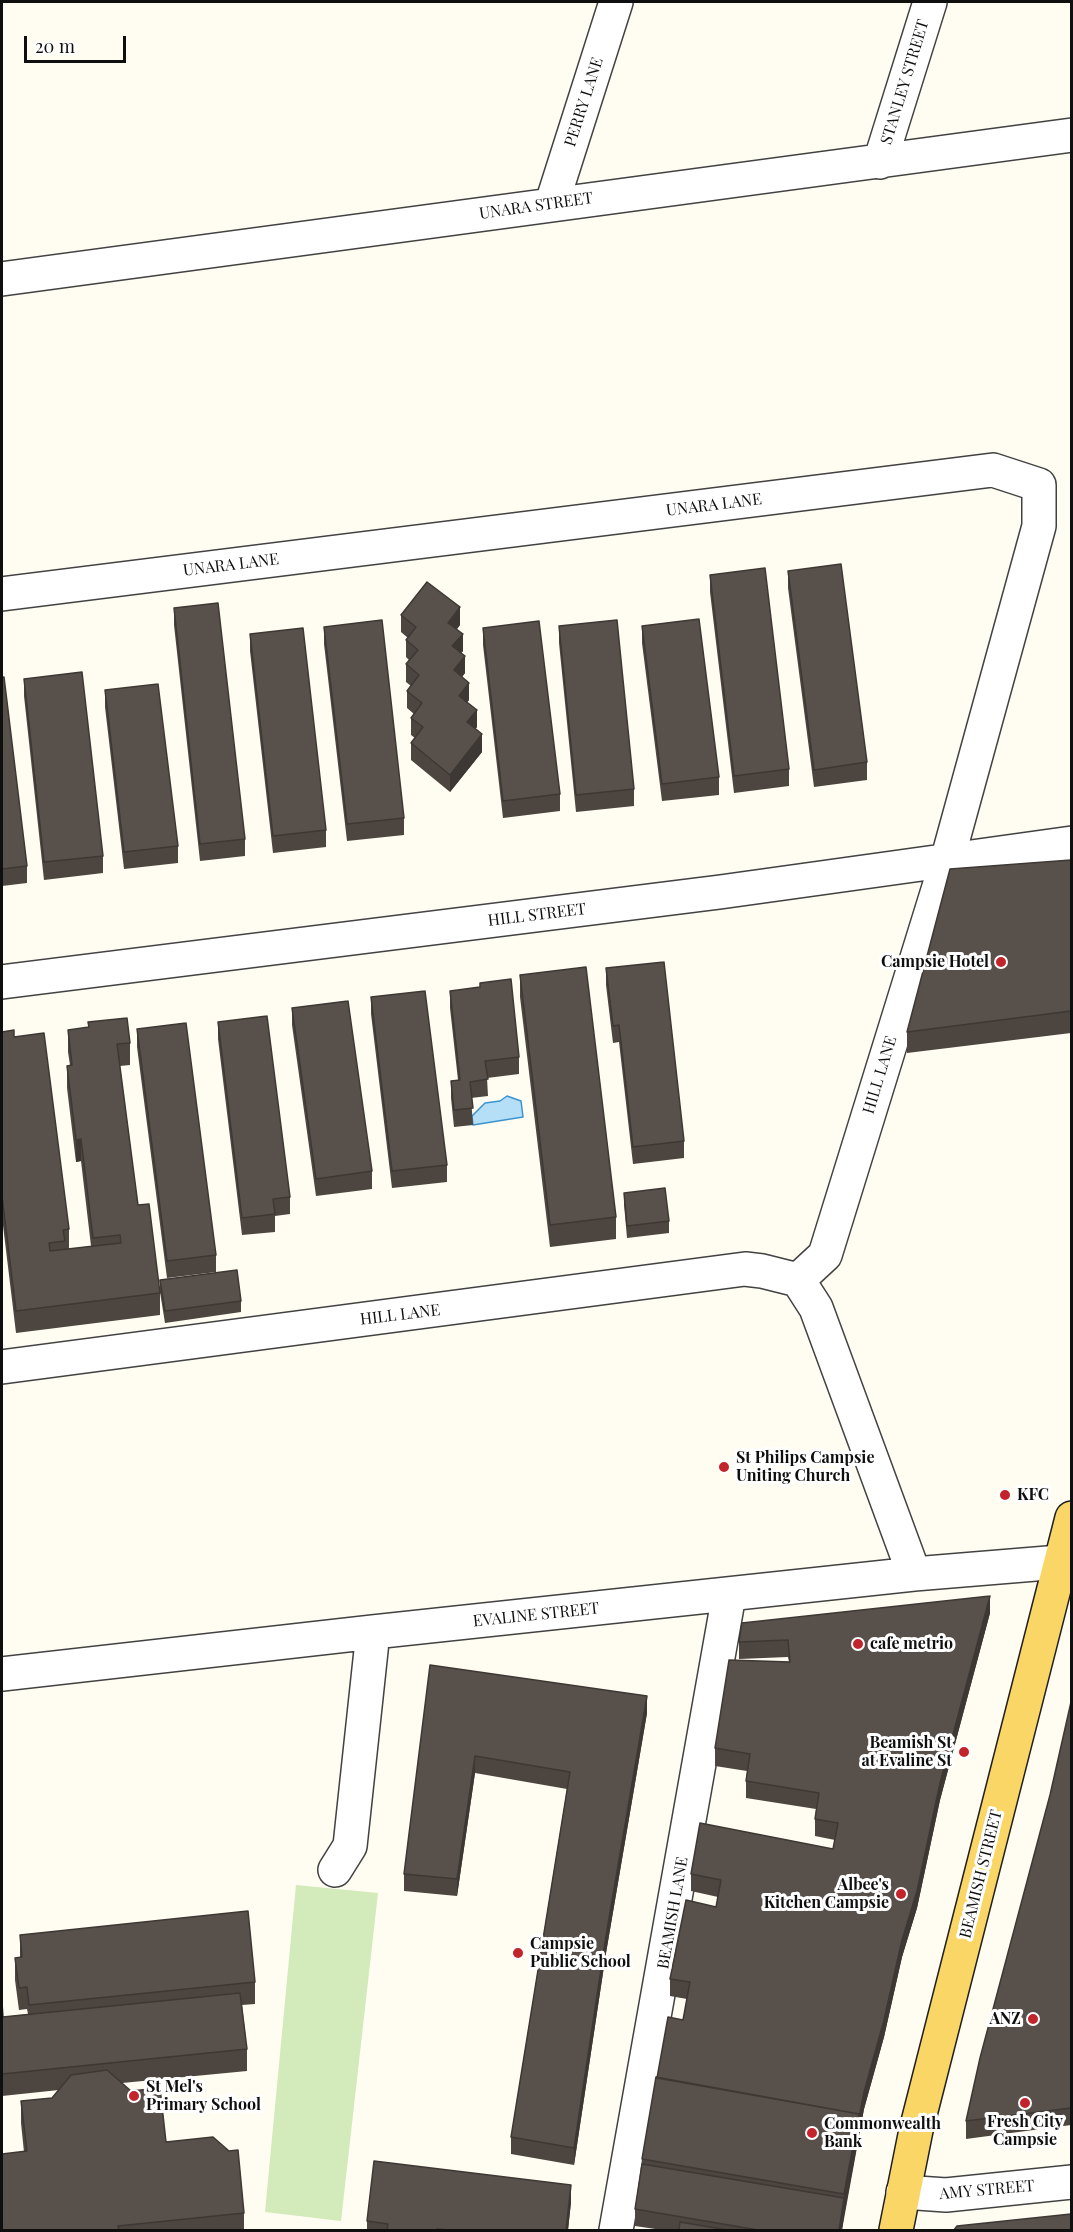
<!DOCTYPE html>
<style>
body{margin:0}
#map{position:relative;width:1073px;height:2232px;overflow:hidden;background:#fffcf1;font-family:"Playfair Display",serif}
canvas{display:block}
.frame{position:absolute;inset:0;border:3px solid #0f0f0f;pointer-events:none}
.scale{position:absolute;left:24px;top:36px;width:102px;height:27px;box-sizing:border-box;border:3px solid #0f0f0f;border-top:0;padding-left:8px;font-size:18px;line-height:21px;white-space:nowrap;color:#0f0f0f;-webkit-text-stroke:4px #fff;paint-order:stroke}
</style>
<div id="map">
<canvas width="1073" height="2232"></canvas>
<div class="frame"></div>
<div class="scale">20 m</div>
</div>
<script>
const ctx = document.querySelector('canvas').getContext('2d');
ctx.lineJoin = 'round';
function fill(path, color) {
  ctx.fillStyle = color;
  ctx.fill(path, 'evenodd');
}
function poly(rows) {
  const path = new Path2D();
  for (const r of rows) {
    path.moveTo(r[0], r[1]);
    for (let i = 2; i < r.length; i += 2) path.lineTo(r[i], r[i + 1]);
  }
  return path;
}
function strokePath(path, color, width, dash) {
  ctx.strokeStyle = color;
  ctx.lineWidth = width;
  ctx.lineCap = dash ? 'butt' : 'round';
  ctx.setLineDash(dash || []);
  ctx.stroke(path);
}
function write(font, color, halo, rows, align = 'center') {
  ctx.font = font + ' "Playfair Display",serif';
  ctx.lineWidth = 6;
  ctx.setLineDash([]);
  ctx.textBaseline = 'middle';
  ctx.strokeStyle = halo;
  ctx.fillStyle = color;
  for (const [text, x, y, turn = 0] of rows) {
    ctx.save();
    ctx.translate(x, y);
    ctx.rotate((+turn || 0) * Math.PI / 180);
    ctx.textAlign = isNaN(turn) ? turn : align;
    if (halo) ctx.strokeText(text, 0, 0);
    ctx.fillText(text, 0, 0);
    ctx.restore();
  }
}
fill(poly([
 [296,1885,378,1893,341,2221,265,2212]
]), '#d3eaba');
const water = poly([
 [507,1096,521,1101,523,1117,473,1125,472,1116,485,1103,500,1101,507,1096]
]);
fill(water, '#b5def7');
strokePath(water, '#3b94cf', 1.5);
const minor = poly([
 [880,162,930,2],
 [552,203,616,2],
 [2,279,1072,135],
 [2,594,993,470,1039,485,1039,526,947,861,825,1255,798,1280],
 [2,982,720,892,1072,843],
 [2,1367,745,1269,762,1271,798,1280,816,1308,914,1574],
 [2,1674,373,1632,914,1574,1072,1561],
 [335,1870,350,1846,373,1632],
 [903,2192,946,2195,1072,2182],
 [616,2230,729,1595]
]);
const major = poly([
 [896,2230,916,2130,1072,1518]
]);
strokePath(minor, '#424242', 36);
strokePath(major, '#202020', 36);
strokePath(minor, '#fff', 33);
strokePath(major, '#fad666', 33);
fill(poly([
 [788,571,867,762,867,780,814,787,788,588],
 [710,575,789,769,789,786,734,793,710,592],
 [174,608,245,839,245,856,200,861,174,625],
 [401,615,460,625,457,629,463,651,461,653,465,673,462,677,469,700,467,702,477,727,475,729,482,752,450,792,411,760,411,743,415,738,411,735,411,718,414,714,407,708,407,691,411,686,406,682,406,664,409,660,406,657,406,640,408,638,401,632],
 [559,626,634,789,634,806,576,812,559,643],
 [642,626,719,777,719,795,662,801,642,643],
 [324,627,404,818,404,835,347,841,324,644],
 [483,628,560,794,560,811,503,818,483,645],
 [250,634,326,830,326,847,273,853,250,651],
 [2,677,27,866,27,883,2,886],
 [24,679,103,856,103,873,44,880,24,696],
 [105,690,178,846,178,863,124,869,105,707],
 [1071,860,1071,1033,907,1053,907,1032],
 [606,968,684,1141,684,1158,633,1164,619,1042,613,1043,606,985],
 [520,975,616,1217,616,1239,550,1247,520,997],
 [450,991,519,1057,519,1074,487,1078,488,1096,471,1098,473,1125,454,1127,451,1098,451,1081,458,1080,450,1008],
 [371,997,447,1165,447,1182,392,1188,371,1014],
 [292,1008,372,1171,372,1189,316,1196,292,1025],
 [218,1022,290,1197,290,1214,275,1216,275,1232,242,1235,218,1039],
 [137,1029,216,1255,216,1272,167,1278,137,1047],
 [68,1030,130,1043,130,1065,120,1066,138,1205,160,1293,160,1315,16,1333,2,1217,2,1032,14,1037,69,1229,69,1249,91,1246,81,1161,76,1162,67,1088,67,1066,70,1065,68,1052],
 [624,1193,669,1221,669,1233,627,1238,624,1204],
 [160,1280,241,1301,241,1312,165,1323,160,1292],
 [990,1613,940,1800,917,1908,902,1957,884,2037,864,2109,842,2230,662,2230,635,2226,635,2209,642,2159,657,2078,683,2020,687,1999,670,1996,670,1979,716,1907,718,1897,691,1891,691,1874,833,1849,835,1840,815,1836,815,1819,816,1809,746,1798,746,1781,747,1771,715,1766,715,1748,789,1662,788,1657,739,1659,739,1642],
 [430,1665,647,1713,606,1953,574,2165,511,2154,511,2137,567,1789,475,1773,457,1896,404,1891,404,1874],
 [1071,1702,1071,2125,966,2139,966,2121,1050,1795],
 [20,1935,255,1982,255,2004,242,2005,247,2049,247,2071,122,2083,166,2142,244,2213,244,2230,2,2230,24,2152,21,2123,21,2101,52,2098,59,2090,2,2096,2,2003,3,2017,28,2014,27,2009,19,2010,15,1980,15,1958,20,1957],
 [571,2202,568,2230,367,2230,367,2221]
]), '#4c4540');
fill(poly([
 [460,607,460,625,448,640,448,623],
 [463,634,463,651,452,663,452,646],
 [465,656,465,673,454,687,454,670],
 [469,683,469,700,459,713,459,696],
 [477,710,477,727,467,739,467,722],
 [482,734,482,752,450,792,450,775],
 [81,1139,81,1161,76,1162,76,1140],
 [990,1596,990,1613,940,1800,917,1908,902,1957,884,2037,864,2109,859,2135,859,2118,864,2092,940,1783],
 [647,1696,647,1713,606,1953,574,2165,574,2148,606,1936],
 [475,1756,475,1773,457,1896,457,1879],
 [859,2114,859,2135,844,2216,844,2194],
 [571,2185,571,2202,568,2230,566,2230],
 [844,2198,844,2216,842,2230,839,2230]
]), '#3e3834');
const building = poly([
 [841,564,867,762,814,770,788,571,841,564],
 [765,568,789,769,734,776,710,575,765,568],
 [427,582,460,607,448,623,463,634,452,646,465,656,454,670,469,683,459,696,477,710,467,722,482,734,450,775,411,743,423,727,411,718,422,703,407,691,419,675,406,664,418,650,406,640,416,627,401,615,427,582],
 [218,603,245,839,200,844,174,608,218,603],
 [699,619,719,777,662,784,642,626,699,619],
 [382,620,404,818,347,824,324,627,382,620],
 [617,620,634,789,576,795,559,626,617,620],
 [539,621,560,794,503,801,483,628,539,621],
 [303,628,326,830,273,836,250,634,303,628],
 [82,672,103,856,44,862,24,679,82,672],
 [2,677,4,677,27,866,2,869,2,677],
 [158,684,178,846,124,852,105,690,158,684],
 [1071,860,1071,1011,907,1032,950,869,1071,860],
 [664,962,684,1141,633,1147,619,1025,613,1026,606,968,664,962],
 [586,967,616,1217,550,1225,520,975,586,967],
 [511,979,519,1057,485,1061,488,1079,470,1082,473,1108,454,1110,451,1081,460,1080,450,991,480,987,480,983,511,979],
 [425,991,447,1165,392,1171,371,997,425,991],
 [348,1001,372,1171,316,1179,292,1008,348,1001],
 [267,1016,290,1197,273,1199,275,1214,242,1218,218,1022,267,1016],
 [127,1018,130,1043,117,1044,138,1205,149,1204,160,1293,16,1311,2,1196,2,1032,14,1030,14,1037,44,1033,69,1229,63,1230,65,1241,49,1243,50,1251,121,1243,120,1235,93,1238,81,1139,76,1140,67,1066,72,1065,68,1030,89,1027,88,1022,127,1018],
 [186,1023,216,1255,167,1261,137,1029,186,1023],
 [665,1188,669,1221,627,1226,624,1193,665,1188],
 [237,1270,241,1301,165,1311,160,1280,237,1270],
 [990,1596,940,1783,917,1891,902,1940,884,2020,864,2092,859,2118,859,2114,657,2078,668,2017,683,2020,690,1982,670,1979,686,1900,716,1907,721,1880,691,1874,700,1823,833,1849,838,1823,815,1819,819,1793,746,1781,750,1754,715,1748,729,1660,790,1662,788,1640,739,1642,742,1623,990,1596],
 [430,1665,647,1696,606,1936,574,2148,511,2137,570,1772,475,1756,457,1879,404,1874,430,1665],
 [1071,1702,1071,2108,966,2121,980,2058,1050,1795,1071,1702],
 [248,1911,255,1982,29,2005,27,1987,19,1988,15,1958,22,1957,20,1935,248,1911],
 [240,1993,247,2049,2,2074,2,2003,3,2017,240,1993],
 [107,2070,131,2091,160,2088,166,2142,213,2137,229,2151,238,2150,244,2213,118,2226,119,2230,2,2230,2,2154,27,2151,21,2101,52,2098,71,2075,107,2070],
 [656,2077,859,2114,844,2194,642,2159,656,2077],
 [374,2161,571,2185,566,2230,449,2230,437,2229,437,2230,387,2230,388,2224,367,2221,374,2161],
 [642,2164,844,2198,839,2230,758,2230,635,2209,642,2164],
 [1071,2214,1071,2230,954,2230,957,2226,1071,2214],
 [680,2222,727,2230,679,2230,680,2222]
]);
fill(building, '#58504b');
strokePath(building, '#3e3834', 1.5);
for (const [x, y, r, color] of [
 [1001,962,6,"#c2242b"],
 [724,1467,6,"#c2242b"],
 [1005,1495,6,"#c2242b"],
 [858,1644,6,"#c2242b"],
 [964,1752,6,"#c2242b"],
 [901,1894,6,"#c2242b"],
 [518,1953,6,"#c2242b"],
 [1033,2019,6,"#c2242b"],
 [134,2096,6,"#c2242b"],
 [1025,2103,6,"#c2242b"],
 [812,2133,6,"#c2242b"]
]) {
  const dot = new Path2D();
  dot.arc(x, y, r, 0, 2 * Math.PI);
  ctx.fillStyle = color;
  ctx.fill(dot);
  strokePath(dot, '#fff', 2);
}
write('16px', '#0f0f0f', '#fff', [
 ["STANLEY STREET",905,82,-73],
 ["PERRY LANE",584,102,-72],
 ["UNARA STREET",536,206,-8],
 ["UNARA LANE",714,505,-7],
 ["UNARA LANE",231,565,-7],
 ["HILL STREET",537,915,-7],
 ["HILL LANE",880,1075,-73],
 ["HILL LANE",400,1315,-7],
 ["EVALINE STREET",536,1615,-6],
 ["BEAMISH STREET",981,1874,-76],
 ["BEAMISH LANE",673,1913,-80],
 ["AMY STREET",987,2190,-5]
]);
write('bold 16px', '#0f0f0f', '#fff', [
 ["Campsie Hotel",989,962,"right"],
 ["St Philips Campsie",736,1458],
 ["Uniting Church",736,1476],
 ["KFC",1017,1495],
 ["cafe metrio",870,1644],
 ["Beamish St",952,1743,"right"],
 ["at Evaline St",952,1761,"right"],
 ["Albee's",889,1885,"right"],
 ["Kitchen Campsie",889,1903,"right"],
 ["Campsie",530,1944],
 ["Public School",530,1962],
 ["ANZ",1021,2019,"right"],
 ["St Mel's",146,2087],
 ["Primary School",146,2105],
 ["Fresh City",1025,2122,"center"],
 ["Campsie",1025,2140,"center"],
 ["Commonwealth",824,2124],
 ["Bank",824,2142]
], 'left');
</script>
